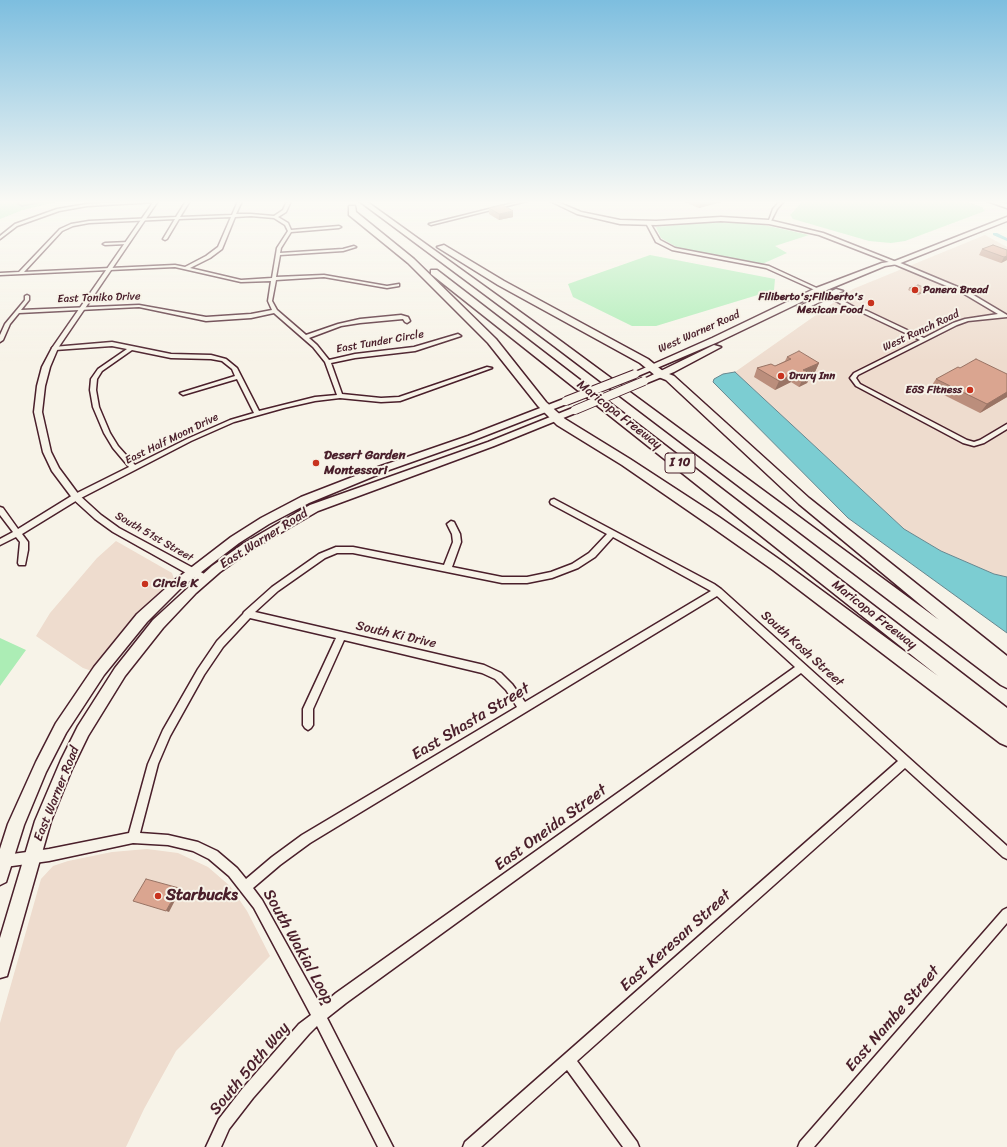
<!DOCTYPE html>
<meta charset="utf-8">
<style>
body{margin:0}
canvas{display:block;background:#f7f3e8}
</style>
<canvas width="1007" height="1147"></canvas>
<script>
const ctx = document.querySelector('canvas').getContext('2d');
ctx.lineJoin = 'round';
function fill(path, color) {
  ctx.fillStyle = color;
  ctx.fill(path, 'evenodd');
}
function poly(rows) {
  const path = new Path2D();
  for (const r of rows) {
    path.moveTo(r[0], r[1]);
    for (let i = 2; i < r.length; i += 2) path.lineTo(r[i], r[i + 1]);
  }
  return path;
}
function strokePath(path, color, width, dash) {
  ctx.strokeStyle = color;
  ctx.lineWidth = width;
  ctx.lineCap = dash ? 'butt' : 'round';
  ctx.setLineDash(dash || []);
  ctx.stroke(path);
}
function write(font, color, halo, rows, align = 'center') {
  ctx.font = font + ' Sriracha,sans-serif';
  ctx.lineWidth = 4;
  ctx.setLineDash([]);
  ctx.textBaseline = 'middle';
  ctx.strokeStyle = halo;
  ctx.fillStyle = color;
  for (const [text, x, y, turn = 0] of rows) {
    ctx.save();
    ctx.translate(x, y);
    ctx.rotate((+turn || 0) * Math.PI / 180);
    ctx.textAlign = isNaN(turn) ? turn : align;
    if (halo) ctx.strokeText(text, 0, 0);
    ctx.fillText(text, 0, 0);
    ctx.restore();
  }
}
fill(poly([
 [985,235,1007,247,1007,577,994,574,941,551,904,529,735,372,853,289],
 [116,541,172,573,174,579,140,613,92,671,83,668,36,636,50,613,97,558],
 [147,849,178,853,208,867,230,886,247,911,270,956,176,1051,144,1109,126,1147,0,1147,0,1023,41,879,53,866,68,861,112,852]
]), '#eedcce');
fill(poly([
 [0,201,60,201,23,210,0,219],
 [803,201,963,201,982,207,985,211,905,241,891,243,869,241,793,219,790,215],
 [709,222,755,223,809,235,775,246,787,253,762,264,678,248,661,238,656,227],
 [650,255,775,279,774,290,656,326,632,326,573,297,568,284],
 [0,638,26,650,0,686]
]), '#acedb5');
const water = poly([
 [735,372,904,529,941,551,994,574,1007,577,1007,633,848,518,713,382,714,379,723,374,735,372]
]);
fill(water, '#7ccdd2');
strokePath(water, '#68878f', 1);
strokePath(poly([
 [18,201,18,204,22,206,47,201]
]), '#68878f', 1.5);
fill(poly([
 [993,233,997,233,1007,238,1007,241,993,235,993,233]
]), '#7ccdd2');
const minor = poly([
 [141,201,158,201,156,202,87,206,59,211,17,226,0,239,0,236,15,224,57,209,87,204,141,201],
 [186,201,190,201,180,217,232,215,238,201,242,201,236,214,251,214,274,216,283,210,287,201,291,201,286,212,278,217,288,223,291,230,339,226,341,227,339,228,291,232,281,248,280,253,343,249,354,246,356,247,343,251,280,255,276,277,324,275,387,286,399,284,399,286,387,288,324,277,276,280,272,301,277,310,306,335,338,324,360,319,401,315,408,317,410,321,407,323,405,322,403,319,360,323,341,326,309,338,317,345,329,360,355,354,414,347,458,334,461,336,415,351,355,358,331,363,342,394,381,398,399,397,487,367,492,368,400,401,381,402,340,398,315,401,284,408,234,422,191,441,79,499,22,534,28,542,28,550,25,565,19,565,18,563,20,542,16,537,0,545,0,539,13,532,0,515,0,507,3,508,18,529,73,495,129,467,113,448,104,433,93,407,90,390,91,379,98,369,127,349,112,346,55,350,52,348,53,347,112,342,171,354,211,355,226,359,237,368,259,411,315,397,337,395,325,362,313,347,274,313,251,318,206,321,139,307,19,313,10,324,3,340,0,342,0,335,5,324,25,300,25,296,27,295,29,296,29,300,21,310,139,305,206,317,251,314,272,310,268,301,271,281,241,282,175,267,0,275,0,273,19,272,60,229,71,224,89,221,176,217,186,201],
 [251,216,274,218,285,225,288,231,277,248,272,278,241,280,190,268,210,258,222,249,235,217,251,216],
 [231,217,218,247,206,256,185,267,175,265,24,272,62,231,73,226,89,223,175,219,163,239,165,240,167,239,179,219,231,217],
 [132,350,171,358,211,359,222,361,232,369,235,376,180,393,183,395,237,379,254,413,230,420,187,439,135,465,118,446,110,433,99,407,96,390,97,379,102,371,132,350],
 [521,201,527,201,431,225,429,224,521,201],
 [780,201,784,201,777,209,770,223,768,223,773,209,780,201],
 [648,222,650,223,660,240,675,248,769,266,821,290,817,291,766,268,672,250,656,242,646,223,648,222],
 [129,242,129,243,127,244,105,245,103,244,105,243,129,242],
 [894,262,898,262,965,290,1007,315,1007,317,968,321,957,325,858,375,856,378,860,384,967,440,974,442,980,440,1007,424,1007,429,984,443,974,446,963,443,856,386,850,378,854,373,920,340,863,313,852,310,827,296,827,294,831,294,856,308,867,311,924,338,953,323,965,319,998,314,961,292,894,264,894,262],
 [554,499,714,584,721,589,1007,846,1007,859,1003,857,905,768,577,1061,637,1142,639,1147,623,1147,567,1070,481,1147,463,1147,465,1142,898,761,801,673,346,1003,327,1018,393,1147,378,1147,317,1026,309,1034,253,1098,229,1129,221,1147,206,1147,219,1119,243,1088,299,1024,311,1015,254,908,229,876,209,859,193,851,168,845,133,843,49,861,5,867,1,865,0,860,1,857,5,855,49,849,129,833,148,764,163,730,198,669,217,641,243,614,244,612,272,587,319,554,336,547,353,547,444,565,453,542,452,534,447,524,451,521,454,522,460,534,461,542,452,567,502,577,527,577,551,572,572,564,589,553,607,534,551,504,550,502,551,500,554,499],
 [613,537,711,591,525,702,512,684,501,673,484,665,255,612,278,591,325,558,337,553,353,553,502,583,527,583,552,578,578,568,595,557,613,537],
 [717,596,795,667,336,993,321,1006,262,900,253,888,280,865,310,843,717,596],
 [250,618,336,638,303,709,303,725,305,728,308,730,311,728,313,725,313,709,344,640,482,673,495,679,506,690,517,707,302,835,272,857,246,879,237,868,217,851,198,842,168,835,140,833,158,764,170,736,204,675,223,647,250,618],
 [1007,908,1007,923,814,1147,798,1147,800,1142,1003,910,1007,908]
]);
const tertiary = poly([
 [154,201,158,201,58,348,50,367,45,386,42,412,51,452,59,468,79,495,101,515,119,528,208,576,209,579,208,582,204,583,113,532,95,519,73,499,52,471,43,452,34,412,37,386,42,367,52,348,154,201],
 [550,201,555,201,581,212,620,220,656,221,721,217,769,220,823,233,899,263,894,264,819,235,769,224,721,221,656,225,620,224,577,214,550,201]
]);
const secondary = poly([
 [987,201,995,201,1007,204,1007,208,987,201],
 [1007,217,1007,221,898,264,885,266,822,292,718,342,638,376,635,377,631,374,712,338,816,288,882,263,895,261,1007,217],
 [836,289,843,291,805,309,798,307,836,289],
 [714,345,721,347,674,372,647,383,641,383,640,381,714,345],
 [566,398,569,399,569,403,474,440,389,470,309,503,269,524,239,543,183,586,147,622,104,675,66,733,46,772,24,825,6,882,0,885,0,849,8,824,36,762,56,723,94,667,137,614,175,580,231,537,261,518,301,497,381,466,468,436,566,398],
 [575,407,580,410,578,412,494,446,318,511,251,550,220,572,196,593,163,628,125,676,88,736,72,769,51,821,9,969,7,976,0,978,0,938,35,821,61,760,78,726,115,668,153,620,212,566,243,544,310,505,488,442,575,407]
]);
const motorway = poly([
 [359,201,366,201,562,342,939,620,799,504,666,380,656,376,640,363,498,285,437,247,444,245,504,281,648,359,664,372,674,376,809,498,1007,656,1007,688,1001,685,554,346,359,201],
 [349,206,355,206,356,212,414,259,496,339,546,402,565,419,630,459,719,517,783,562,938,676,431,274,431,270,437,270,1007,708,1007,746,1000,743,773,570,709,525,622,465,557,425,538,406,488,343,408,263,349,215,349,206]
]);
strokePath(minor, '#4a1f2b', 3);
strokePath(tertiary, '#4a1f2b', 3);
strokePath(secondary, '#4a1f2b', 3);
strokePath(motorway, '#4a1f2b', 3);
fill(minor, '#f7f3e8');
fill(tertiary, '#f7f3e8');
fill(secondary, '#f7f3e8');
fill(motorway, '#f7f3e8');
const secondaryBridge = poly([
 [566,401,635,374],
 [575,410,644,381]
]);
strokePath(secondaryBridge, '#4a1f2b', 10, []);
strokePath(secondaryBridge, '#f7f3e8', 8);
fill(poly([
 [682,201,725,201,699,208],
 [489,208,513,217,499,220,489,214],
 [982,249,1007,250,1007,260,1001,263,979,255],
 [909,288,928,289,927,291,918,295,908,290],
 [787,357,819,363,815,372,810,374,812,374,807,383,799,387,791,382,775,390,754,377,757,368,775,366,785,361],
 [960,368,1007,374,1007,397,980,413,930,388,936,379]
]), '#bb8e7c');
fill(poly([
 [701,201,725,201,699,208],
 [513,211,513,217,499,220,499,214],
 [1007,256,1007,260,1001,263,1004,257],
 [928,289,927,291,918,295,920,293],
 [819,363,815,372,802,377,803,370],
 [795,373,791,382,775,390,779,381],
 [812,374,807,383,799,387,803,378],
 [1007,392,1007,397,980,413,987,404],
 [179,888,181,889,169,912,166,911]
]), '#997465');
const building = poly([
 [503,205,513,211,499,214,489,208,503,205],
 [993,245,1007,250,1007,256,1004,257,982,249,993,245],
 [918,285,928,289,920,293,909,288,918,285],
 [799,351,819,363,803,370,812,374,803,378,795,373,779,381,757,368,771,364,775,366,791,359,787,357,799,351],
 [976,359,1007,374,1007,392,987,404,936,379,958,367,960,368,976,359],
 [146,879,179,888,166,911,133,901,146,879]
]);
fill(building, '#daa590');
strokePath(building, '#997465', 1);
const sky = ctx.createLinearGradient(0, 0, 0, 361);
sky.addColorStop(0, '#7dbedf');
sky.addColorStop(0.56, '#fbfaf5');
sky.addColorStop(1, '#fbfaf500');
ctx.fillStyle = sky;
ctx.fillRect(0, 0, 1007, 361);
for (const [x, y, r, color] of [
 [915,290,4,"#c8321e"],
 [871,303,4,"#c8321e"],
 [781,376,4,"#c8321e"],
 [970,390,4,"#c8321e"],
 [316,463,4,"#c8321e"],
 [145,584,4,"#c8321e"],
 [158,896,4,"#c8321e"]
]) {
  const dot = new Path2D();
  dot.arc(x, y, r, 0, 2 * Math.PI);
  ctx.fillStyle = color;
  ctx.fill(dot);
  strokePath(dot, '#f7f3e8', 1.5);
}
write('bold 11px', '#4a1f2b', '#f7f3e8', [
 ["Panera Bread",923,290],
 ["Filiberto's;Filiberto's",863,297,"right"],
 ["Mexican Food",863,310,"right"],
 ["Drury Inn",789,376],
 ["EōS Fitness",962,390,"right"]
], 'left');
write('11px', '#4a1f2b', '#f7f3e8', [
 ["East Toniko Drive",99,298,-2],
 ["West Ranch Road",921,331,-25],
 ["West Warner Road",699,332,-24],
 ["East Tunder Circle",380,342,-10],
 ["East Half Moon Drive",172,439,-26],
 ["South 51st Street",154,537,30]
]);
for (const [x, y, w] of [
 [680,463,30]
]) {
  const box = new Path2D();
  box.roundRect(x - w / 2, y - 10, w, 20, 3);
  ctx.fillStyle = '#f7f3e8';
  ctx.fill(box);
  strokePath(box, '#4a1f2b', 1);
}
write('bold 12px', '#4a1f2b', null, [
 ["I 10",680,463]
]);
write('13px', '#4a1f2b', '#f7f3e8', [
 ["Maricopa Freeway",619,415,38],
 ["East Warner Road",264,539,-32],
 ["Maricopa Freeway",874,615,38],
 ["South Ki Drive",396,635,13],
 ["South Kosh Street",802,649,42],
 ["East Warner Road",57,794,-68]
]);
write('bold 13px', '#4a1f2b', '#f7f3e8', [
 ["Desert Garden",324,456],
 ["Montessori",324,471],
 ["Circle K",153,584]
], 'left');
write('16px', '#4a1f2b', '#f7f3e8', [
 ["East Shasta Street",471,722,-31],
 ["East Oneida Street",551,828,-36],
 ["East Keresan Street",676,941,-42],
 ["South Wakial Loop",298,947,61],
 ["East Nambe Street",893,1019,-49],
 ["South 50th Way",250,1069,-50]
]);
write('bold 16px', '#4a1f2b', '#f7f3e8', [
 ["Starbucks",166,896]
], 'left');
</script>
